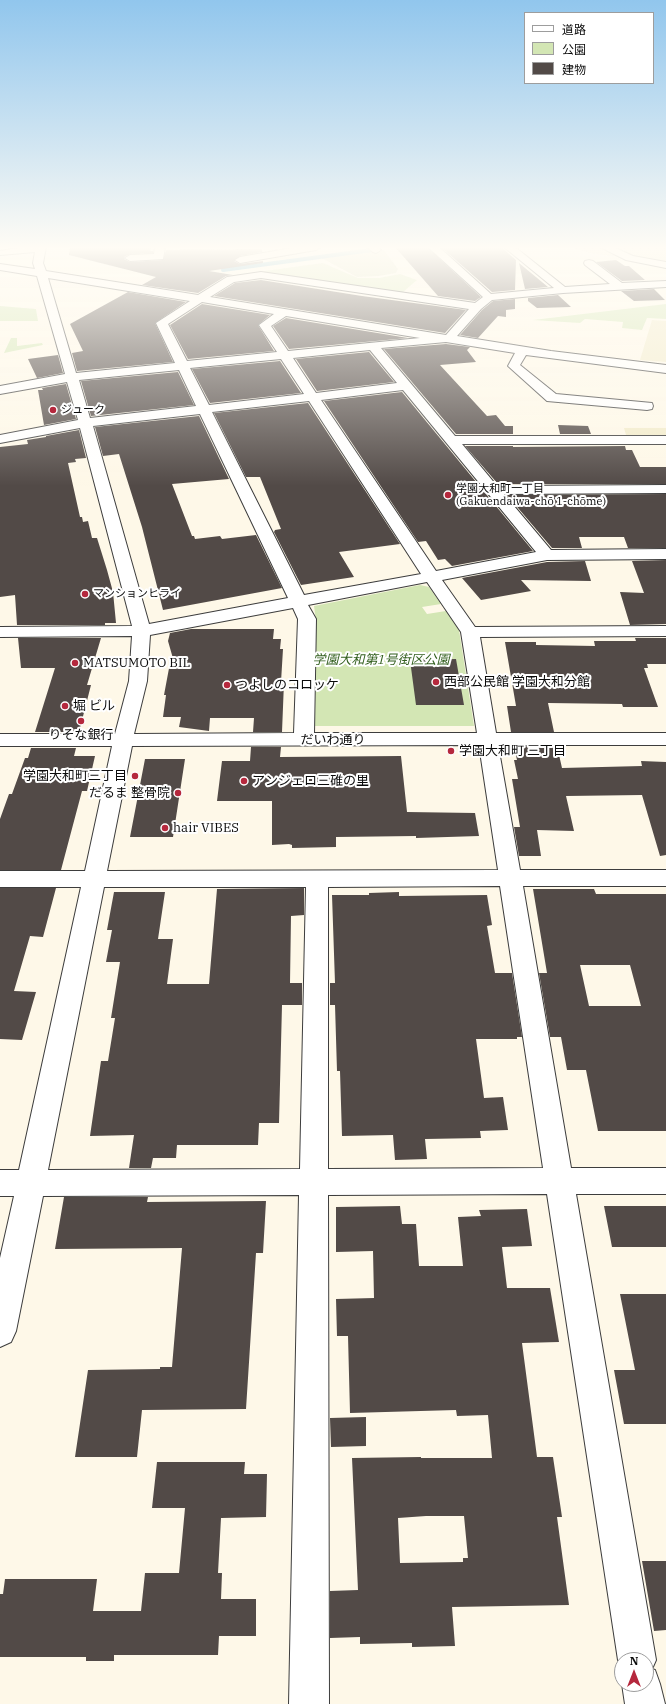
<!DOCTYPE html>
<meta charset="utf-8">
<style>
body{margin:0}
#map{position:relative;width:666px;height:1704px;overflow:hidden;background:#fef8e8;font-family:"IBM Plex Serif","Noto Sans JP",serif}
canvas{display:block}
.legend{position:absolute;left:524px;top:12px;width:130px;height:72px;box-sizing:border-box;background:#fff;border:1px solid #9d9d9d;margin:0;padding:5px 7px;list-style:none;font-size:12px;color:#0a0a0a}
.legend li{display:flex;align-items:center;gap:8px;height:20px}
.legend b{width:20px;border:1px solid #9d9d9d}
.north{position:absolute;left:614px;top:1652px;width:40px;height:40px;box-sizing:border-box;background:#fff;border:1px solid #9d9d9d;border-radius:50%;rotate:0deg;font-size:11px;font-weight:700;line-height:16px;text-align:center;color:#0a0a0a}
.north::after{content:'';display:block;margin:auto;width:14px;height:18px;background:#b5283d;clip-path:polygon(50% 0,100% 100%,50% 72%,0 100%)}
</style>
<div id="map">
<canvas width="666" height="1704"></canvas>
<ul class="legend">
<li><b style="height:5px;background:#fff"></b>道路</li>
<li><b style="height:11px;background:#d3e6b4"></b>公園</li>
<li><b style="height:11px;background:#524a47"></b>建物</li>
</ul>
<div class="north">N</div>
</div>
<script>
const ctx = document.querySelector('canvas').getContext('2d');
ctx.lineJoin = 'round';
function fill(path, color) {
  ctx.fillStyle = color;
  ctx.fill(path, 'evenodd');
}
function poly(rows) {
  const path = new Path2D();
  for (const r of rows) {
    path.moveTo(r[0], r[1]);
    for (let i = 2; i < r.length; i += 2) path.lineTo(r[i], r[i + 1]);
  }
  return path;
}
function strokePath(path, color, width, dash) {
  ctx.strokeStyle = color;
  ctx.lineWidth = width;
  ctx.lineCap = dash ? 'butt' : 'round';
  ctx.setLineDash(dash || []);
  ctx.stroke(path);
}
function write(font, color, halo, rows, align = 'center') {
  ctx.font = font + ' "IBM Plex Serif","Noto Sans JP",serif';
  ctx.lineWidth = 4;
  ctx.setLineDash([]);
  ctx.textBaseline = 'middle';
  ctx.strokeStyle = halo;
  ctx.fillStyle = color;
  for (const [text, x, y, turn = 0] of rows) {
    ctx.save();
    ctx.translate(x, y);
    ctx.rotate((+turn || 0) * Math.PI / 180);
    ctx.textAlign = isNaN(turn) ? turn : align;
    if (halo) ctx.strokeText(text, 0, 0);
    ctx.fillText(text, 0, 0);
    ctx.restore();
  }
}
fill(poly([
 [571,247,599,247,620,257,590,253],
 [615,247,666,247,666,263,636,256],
 [652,320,666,321,666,362,640,360],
 [624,428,666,428,666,435,626,435]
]), '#f2ebca');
fill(poly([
 [323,263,358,278,379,278,400,274,417,280,402,293,257,272],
 [666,304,666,319,647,318,642,330,622,328,623,322,585,319,580,323,533,320],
 [0,306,36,309,38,321,0,321],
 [11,338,17,338,17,346,42,343,43,345,4,353],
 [420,585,429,587,441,604,422,607,427,614,446,611,459,630,474,726,315,726,316,621,314,606]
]), '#d3e6b4');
fill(poly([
 [384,250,398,269,396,273,378,276,357,277,318,256]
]), '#d6debc');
strokePath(poly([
 [223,270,379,249]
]), '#399ec8', 4);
fill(poly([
 [70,247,151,247,150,251,153,251,153,253,130,254,124,257,124,259,130,262,163,260,166,250,262,249,262,252,240,256,234,261,240,264,263,261,263,263,209,271,233,275,226,276,198,293,142,285,156,277,69,255],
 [395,247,427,247,481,297,475,301,438,296],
 [441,247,501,247,516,260,515,290,492,292],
 [616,260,625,266,629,266,645,280,622,281,596,262],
 [519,263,548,287,525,289],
 [261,280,362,296,466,310,445,333,214,296,235,283],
 [654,289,665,300,634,301,621,291],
 [128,292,186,302,155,323,173,362,77,371,72,353,83,351,70,324],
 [558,295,571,307,537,308,528,301,528,298],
 [515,299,515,309,506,310,506,317,498,316,478,338,460,335,482,310,493,301],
 [202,304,270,315,258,325,274,351,188,359,170,325],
 [286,318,408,338,289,349,273,326],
 [446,344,470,347,467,350,476,362,440,365,487,416,496,415,505,426,513,426,513,434,456,434,384,349],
 [369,352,394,382,317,391,296,359],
 [58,355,63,373,37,378,28,359],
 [280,361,301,393,210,403,192,369],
 [178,372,194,405,91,416,81,381],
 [66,384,76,419,44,425,38,390,43,390,42,388],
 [402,392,533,551,452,566,445,559,438,560,426,541,418,542,324,401],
 [308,403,400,544,339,552,354,577,301,585,274,532,275,530,281,529,260,477,246,477,214,413],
 [199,416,229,479,172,484,192,536,194,536,195,539,220,536,222,539,256,535,282,588,163,610,142,527,119,454,103,456,95,427],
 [558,425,588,426,591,434,560,434],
 [79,430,86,458,75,459,76,462,68,463,80,517,82,517,83,522,88,521,92,538,97,538,107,570,113,592,116,623,105,623,105,625,17,625,15,595,0,597,0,447,28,444,27,440,46,437,46,436],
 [465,446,513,446,513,447,625,446,626,450,632,450,640,467,666,467,666,484,498,484],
 [666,494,666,548,628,548,624,537,579,537,582,548,552,548,507,495],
 [666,560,666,624,630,625,620,592,644,593,632,561],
 [585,561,591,581,521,580,531,591,481,600,462,578,547,562],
 [191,629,274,629,273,639,281,639,280,649,283,649,281,682,284,682,282,732,253,732,254,718,210,718,209,731,179,727,181,717,163,717,166,695,164,695,170,663,174,662,168,641,170,633],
 [18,638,101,638,87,685,91,685,79,732,35,732,55,668,21,668],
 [635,638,666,638,666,664,647,664,648,668,644,668,658,707,623,707,622,704,548,703,554,732,511,732,507,706,516,706,505,642,536,642,536,645,595,646,594,641,636,641],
 [456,659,464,705,416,705,410,660],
 [514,746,557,746,562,768,642,766,641,761,666,762,666,855,660,856,642,795,566,796,574,831,537,830,541,856,519,856,514,827,520,827,512,779,518,779,514,760,517,760],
 [251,747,281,747,280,757,401,756,407,812,475,813,479,836,416,838,416,836,336,837,336,847,292,848,292,845,289,844,272,845,272,801,217,801,222,761,250,761],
 [31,748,76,748,74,756,95,756,87,791,82,791,61,870,0,870,0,819,9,794,12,794,25,758,28,758],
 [145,759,185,759,173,837,130,837],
 [0,888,56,888,43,937,30,936,14,991,36,992,22,1040,0,1039],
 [304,888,304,915,291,916,290,983,302,983,302,1005,282,1005,279,1123,259,1123,258,1145,177,1145,176,1158,153,1158,151,1168,129,1168,134,1135,90,1136,101,1061,108,1061,115,1018,111,1018,120,962,106,962,112,930,107,930,114,892,165,892,158,939,173,939,167,984,209,984,217,889],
 [533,889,594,889,596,894,666,894,666,1131,598,1131,586,1070,567,1070,561,1037,550,1037,539,973,547,973],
 [580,965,630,965,641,1006,589,1006],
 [399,892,399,896,487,895,492,925,487,926,495,973,512,973,522,1037,517,1037,517,1039,476,1039,484,1098,503,1097,508,1130,480,1131,481,1138,425,1139,427,1159,395,1160,393,1135,342,1136,340,1071,337,1071,335,1005,330,1005,330,983,335,983,332,895,369,895,369,893],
 [64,1197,148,1197,147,1202,266,1201,263,1253,256,1253,246,1409,142,1410,137,1457,75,1457,88,1370,160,1369,160,1367,172,1367,182,1248,55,1249],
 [400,1206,402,1224,416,1224,419,1266,463,1266,458,1217,481,1216,479,1210,527,1209,532,1246,502,1247,507,1288,550,1288,559,1342,522,1343,537,1457,553,1457,562,1517,557,1517,569,1605,452,1607,455,1646,412,1647,412,1643,360,1644,360,1637,330,1638,330,1591,358,1590,352,1458,421,1457,421,1458,492,1458,488,1415,457,1416,456,1410,350,1413,348,1336,337,1336,336,1299,374,1298,373,1251,336,1252,336,1207],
 [426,1516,464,1516,468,1558,463,1558,463,1562,400,1563,398,1518],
 [604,1206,666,1206,666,1247,612,1247],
 [620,1294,666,1294,666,1424,624,1424,614,1370,635,1370],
 [366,1417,366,1446,331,1447,330,1418],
 [157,1462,245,1462,244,1474,267,1474,266,1517,221,1518,218,1573,222,1573,221,1599,256,1599,256,1636,219,1636,218,1655,114,1655,114,1661,86,1661,86,1657,0,1657,0,1594,3,1594,5,1579,97,1579,93,1611,141,1611,145,1573,179,1573,185,1508,152,1508],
 [642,1561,666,1561,666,1630,654,1631]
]), '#524a47');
const minor = poly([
 [25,247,46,247,43,263,46,271,198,295,227,277,261,272,475,303,483,297,428,247,439,247,491,294,554,288,504,247,515,247,565,287,610,284,585,265,584,263,585,261,589,260,593,261,622,283,666,281,666,287,563,293,492,300,481,309,457,336,551,351,666,365,666,373,526,355,520,365,556,394,652,403,653,406,652,409,647,410,547,401,508,366,515,353,446,342,381,348,455,436,666,436,666,444,462,444,497,486,666,485,666,493,504,494,551,550,666,549,666,559,547,560,442,580,475,627,666,626,666,636,480,637,496,733,666,733,666,745,498,745,520,870,666,870,666,886,523,886,571,1168,666,1168,666,1194,576,1194,656,1660,652,1669,655,1670,660,1684,665,1704,625,1704,622,1684,622,1683,646,1684,646,1660,622,1660,622,1670,618,1660,547,1194,328,1195,329,1704,289,1704,299,1195,43,1196,16,1331,11,1342,0,1347,0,1258,14,1196,0,1196,0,1170,19,1170,81,887,0,887,0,871,85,871,112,746,0,746,0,734,115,734,129,681,132,636,0,637,0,627,132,626,80,428,0,443,0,435,78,420,67,382,0,394,0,386,65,374,37,276,0,270,0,264,35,269,33,263,35,252,0,255,0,251,25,247],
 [48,278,190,301,156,323,175,363,76,373,48,278],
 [261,278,469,309,446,335,210,297,234,282,261,278],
 [202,302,274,314,259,325,277,352,187,361,168,324,202,302],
 [286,316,420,338,288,351,271,326,286,316],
 [370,350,397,383,316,393,293,358,370,350],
 [281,359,304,394,209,405,190,368,281,359],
 [179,370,196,406,90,418,79,380,179,370],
 [403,390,536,552,436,571,321,400,403,390],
 [309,401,421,574,304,595,212,412,309,401],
 [200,414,288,598,149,624,93,426,200,414],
 [427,582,461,632,477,733,314,733,316,619,308,605,427,582],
 [293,608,298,619,294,733,134,734,147,681,150,635,293,608],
 [479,745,498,870,107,871,132,746,479,745],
 [500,886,543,1168,328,1169,328,887,500,886],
 [104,887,306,887,300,1169,48,1170,104,887],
 [155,247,165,247,163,259,130,261,125,258,130,255,154,254,155,247],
 [298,247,321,247,316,250,240,263,235,260,240,257,298,247],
 [367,247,378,247,381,250,376,253,373,252,367,247],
 [600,247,613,247,633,256,666,262,666,268,626,260,600,247]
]);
strokePath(minor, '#3d3d3d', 2);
fill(minor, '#fff');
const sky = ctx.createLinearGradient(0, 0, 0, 486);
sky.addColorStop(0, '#91c6ed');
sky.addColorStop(0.51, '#fffcf5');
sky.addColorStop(1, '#fffcf500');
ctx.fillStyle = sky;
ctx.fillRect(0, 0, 666, 486);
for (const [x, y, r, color] of [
 [53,410,4,"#b5283d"],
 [448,495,4,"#b5283d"],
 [85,594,4,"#b5283d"],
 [75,663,4,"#b5283d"],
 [436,682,4,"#b5283d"],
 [227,685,4,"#b5283d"],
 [65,706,4,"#b5283d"],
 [81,721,4,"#b5283d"],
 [451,751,4,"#b5283d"],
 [135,776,4,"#b5283d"],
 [244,781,4,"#b5283d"],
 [178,793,4,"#b5283d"],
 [165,828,4,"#b5283d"]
]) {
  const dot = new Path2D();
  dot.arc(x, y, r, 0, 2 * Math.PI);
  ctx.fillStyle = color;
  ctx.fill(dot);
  strokePath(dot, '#fff', 1.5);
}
write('11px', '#0a0a0a', '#fff', [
 ["ジューク",61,410],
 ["学園大和町一丁目",456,489],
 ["(Gakuendaiwa-chō 1-chōme)",456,502],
 ["マンションヒライ",93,594]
], 'left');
write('italic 13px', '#325f1e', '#fff', [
 ["学園大和第1号街区公園",381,660]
]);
write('13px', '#0a0a0a', '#fff', [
 ["MATSUMOTO BIL",83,663],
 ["西部公民館 学園大和分館",444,682],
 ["つよしのコロッケ",235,685],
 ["堀 ビル",73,706],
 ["りそな銀行",81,735,"center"],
 ["学園大和町 三丁目",459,751],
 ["学園大和町三丁目",127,776,"right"],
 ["アンジェロ三碓の里",252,781],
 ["だるま 整骨院",170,793,"right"],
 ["hair VIBES",173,828]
], 'left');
write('13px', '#0a0a0a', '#fff', [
 ["だいわ通り",333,740]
]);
</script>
